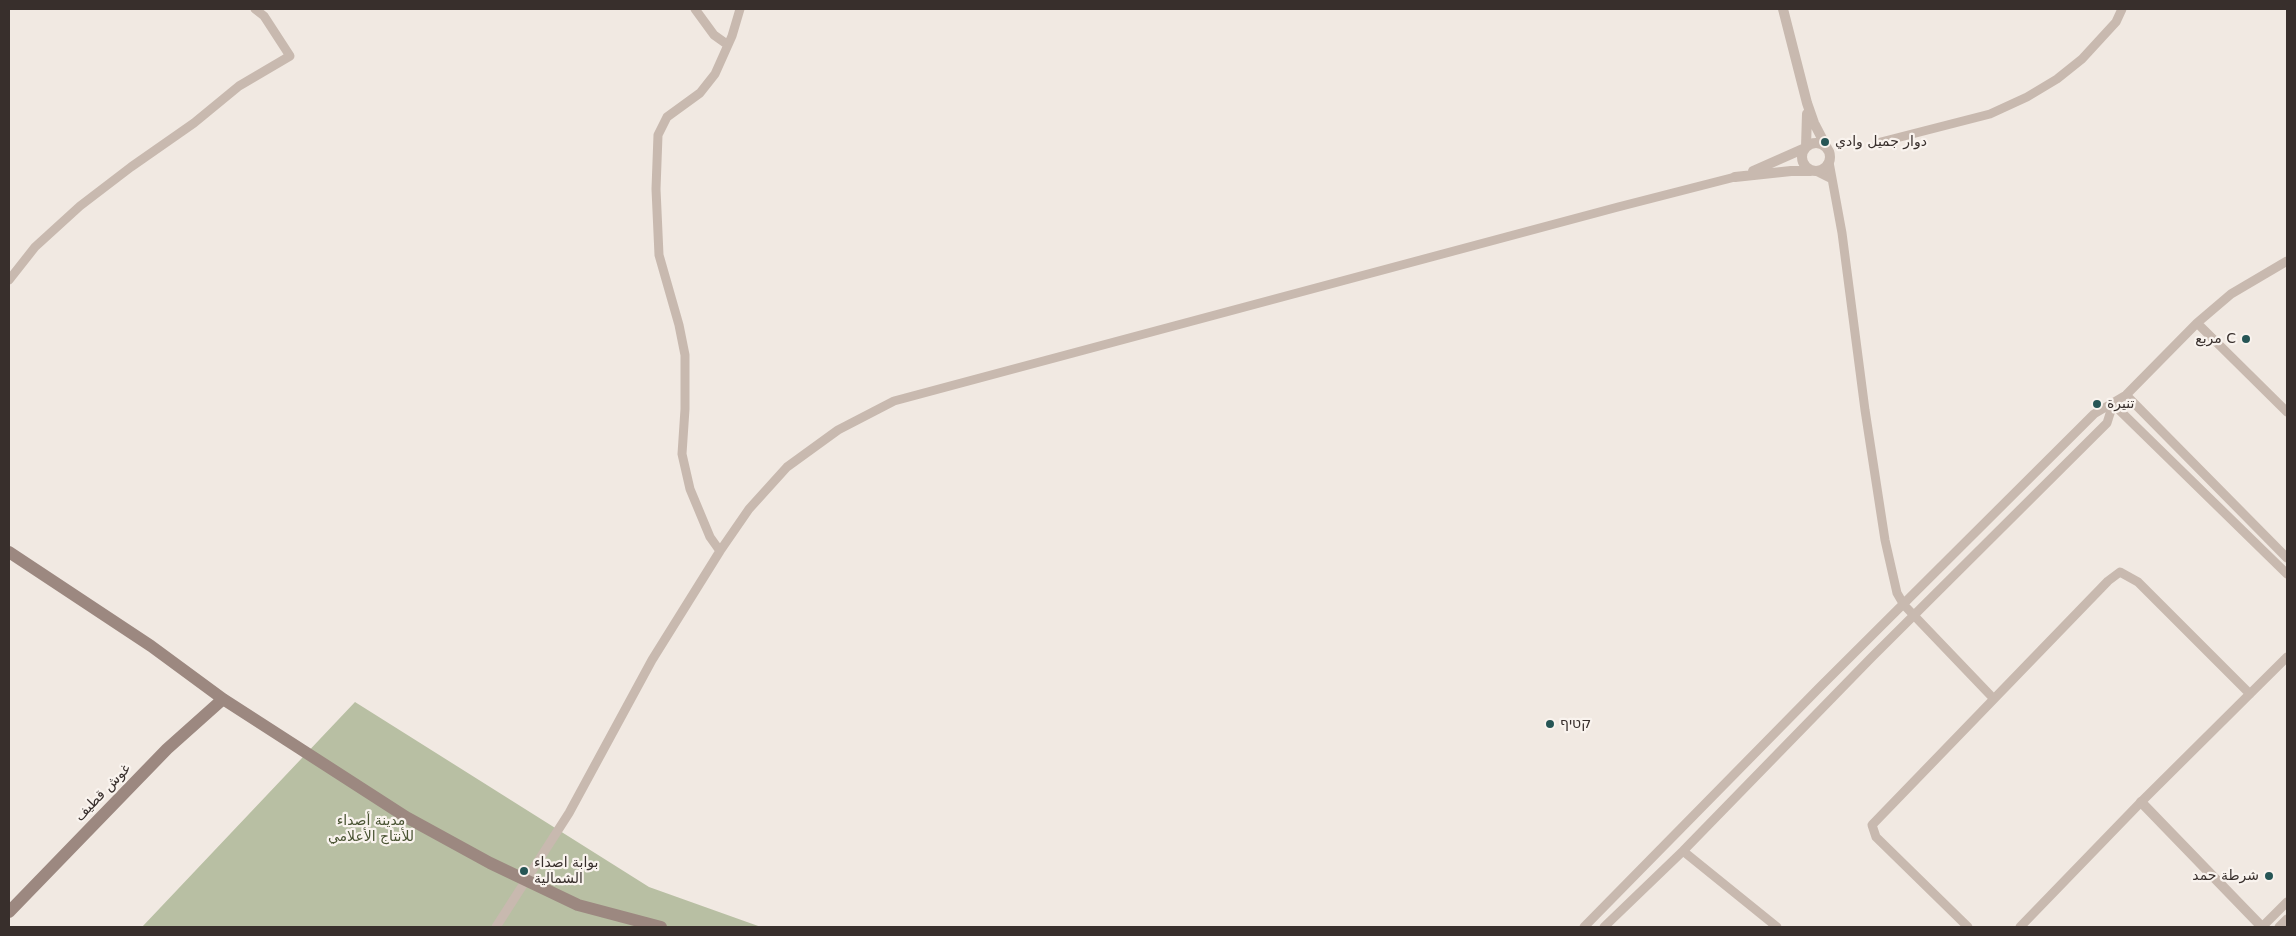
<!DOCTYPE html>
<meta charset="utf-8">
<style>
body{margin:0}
#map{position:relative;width:2296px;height:936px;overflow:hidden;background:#f1e9e2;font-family:"DejaVu Sans",sans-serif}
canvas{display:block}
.frame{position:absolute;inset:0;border:10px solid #382f2c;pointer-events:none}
</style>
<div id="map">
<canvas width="2296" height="936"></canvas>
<div class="frame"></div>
</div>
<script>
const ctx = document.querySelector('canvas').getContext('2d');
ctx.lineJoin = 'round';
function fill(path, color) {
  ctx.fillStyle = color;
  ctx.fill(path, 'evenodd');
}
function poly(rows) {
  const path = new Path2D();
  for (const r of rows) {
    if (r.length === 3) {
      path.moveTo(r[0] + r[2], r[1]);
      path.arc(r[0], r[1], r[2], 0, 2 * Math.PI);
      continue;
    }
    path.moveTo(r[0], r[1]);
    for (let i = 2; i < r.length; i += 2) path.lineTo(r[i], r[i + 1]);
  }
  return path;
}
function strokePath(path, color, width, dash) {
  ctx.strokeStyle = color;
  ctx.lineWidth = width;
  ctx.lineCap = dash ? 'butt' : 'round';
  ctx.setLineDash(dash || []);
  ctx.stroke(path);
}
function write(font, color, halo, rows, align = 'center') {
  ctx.font = font + ' "DejaVu Sans","Noto Naskh Arabic","Noto Sans Hebrew",sans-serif';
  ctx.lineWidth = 4.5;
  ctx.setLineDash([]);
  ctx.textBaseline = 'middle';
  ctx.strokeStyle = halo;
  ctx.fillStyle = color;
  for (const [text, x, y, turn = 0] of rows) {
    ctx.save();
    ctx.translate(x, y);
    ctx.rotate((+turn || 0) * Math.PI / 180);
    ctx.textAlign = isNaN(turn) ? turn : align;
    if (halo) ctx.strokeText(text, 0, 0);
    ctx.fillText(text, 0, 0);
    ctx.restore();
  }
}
fill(poly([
 [355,702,649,887,761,927,142,927]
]), '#b8bfa3');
strokePath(poly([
 [695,9,714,35,728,45],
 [1877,143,1990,114,2027,97,2057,79,2082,59,2116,22,2122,9],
 [1829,162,1842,233,1865,410,1885,540,1897,593,1904,605,1993,698],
 [1818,172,1832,179],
 [9,280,35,247,80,206,131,167,194,123,239,86,290,56,264,16,255,9],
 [2197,323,2287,412],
 [2126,395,2287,558],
 [2113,404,2287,574],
 [720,551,710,537,690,489,682,454,685,409,685,355,679,325,659,255,656,189,658,135,667,117,700,93,715,74,732,36,740,9],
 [1683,851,1777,927],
 [496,927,569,813,652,660,720,551,749,509,787,467,838,430,894,401,1618,207,1735,177],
 [1584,927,1819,688,2094,414,2126,395,2197,323,2231,294,2287,261],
 [1604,927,1683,851,1871,658,2107,423,2113,404],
 [1968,927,1876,837,1872,825,2108,581,2120,572,2138,582,2250,694],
 [2020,927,2141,802,2287,657],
 [2262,927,2287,902],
 [2279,927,2287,919]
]), '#c8b9af', 9);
strokePath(poly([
 [1783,9,1807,103,1814,123,1827,148],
 [1816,157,14],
 [1806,147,1807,114],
 [1753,171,1805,148],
 [1735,177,1791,171,1811,171],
 [2141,802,2262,927]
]), '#c8b9af', 10);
strokePath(poly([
 [9,552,151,646,223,699,406,817,490,863,578,905,661,927],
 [9,912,167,749,223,699]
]), '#9c8880', 12);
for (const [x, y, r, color] of [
 [1825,142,5,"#265555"],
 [2246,339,5,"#265555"],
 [2097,404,5,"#265555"],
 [1550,724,5,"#265555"],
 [524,871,5,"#265555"],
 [2269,876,5,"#265555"]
]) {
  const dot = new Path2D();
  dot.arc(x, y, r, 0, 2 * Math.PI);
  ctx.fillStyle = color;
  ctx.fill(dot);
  strokePath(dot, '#f9f3ee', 2);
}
write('14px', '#382f2c', '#f9f3ee', [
 ["دوار جميل وادي",1835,142],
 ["مربع C",2236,339,"right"],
 ["تنيرة",2107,404],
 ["קטיף",1560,724],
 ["بوابة اصداء",534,863],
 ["الشمالية",534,879],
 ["شرطة حمد",2259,876,"right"]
], 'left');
write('14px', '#382f2c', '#f9f3ee', [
 ["غوش قطيف",103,793,-46]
]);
write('14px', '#4a5433', '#f9f3ee', [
 ["مدينة أصداء",371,821],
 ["للأنتاج الأعلامي",371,837]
]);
</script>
